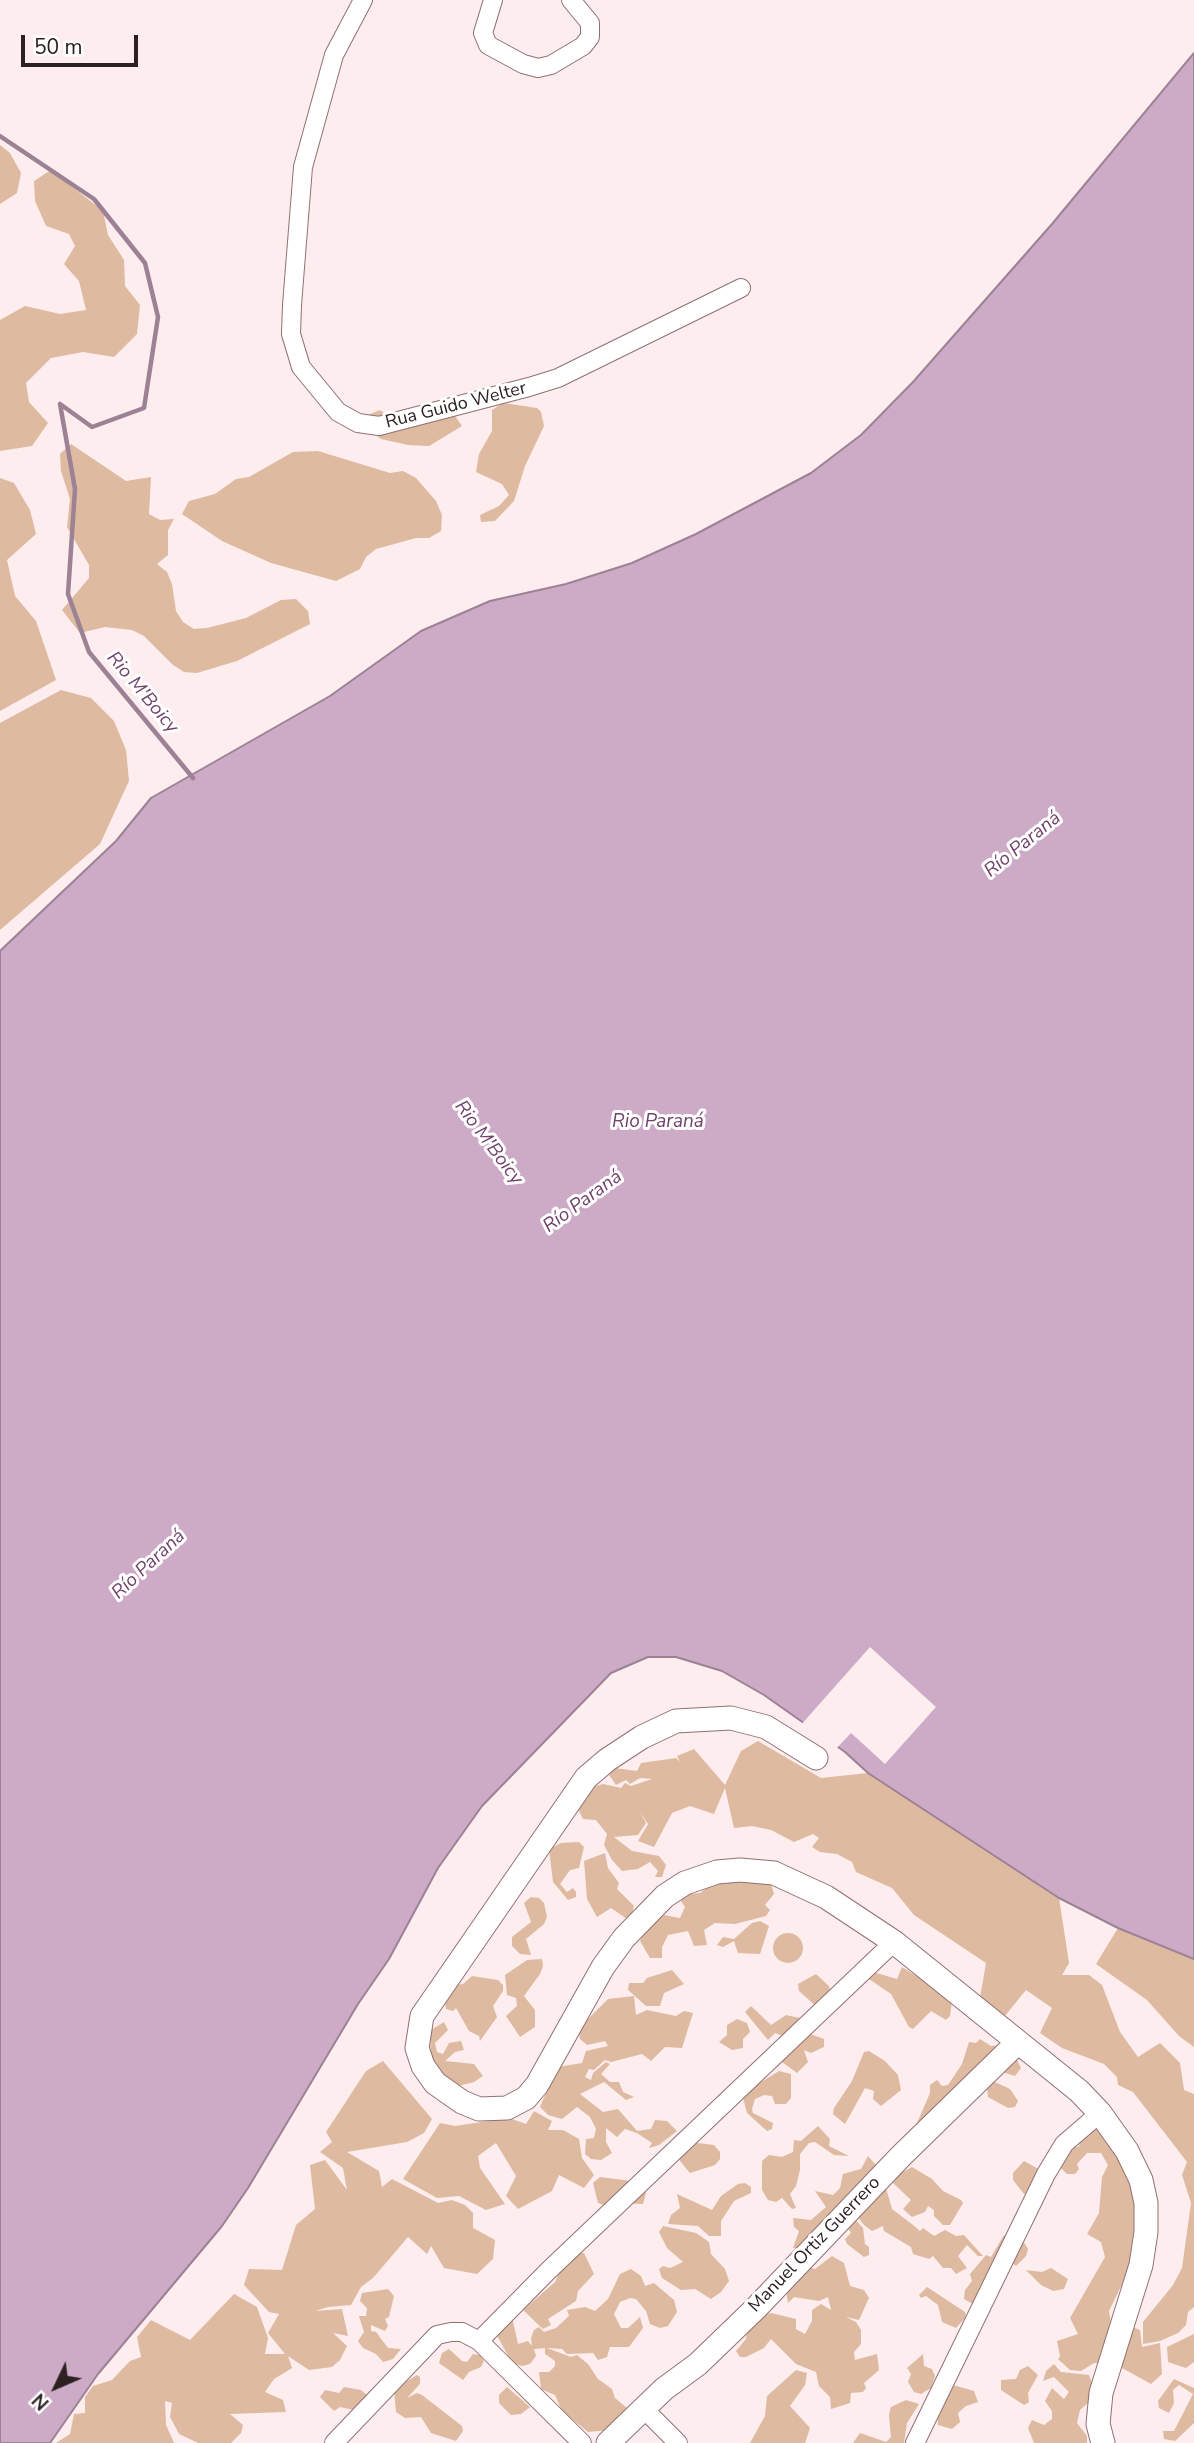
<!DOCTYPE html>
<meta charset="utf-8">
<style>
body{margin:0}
#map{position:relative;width:1194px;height:2443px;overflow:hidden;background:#fdedee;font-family:"Nunito Sans",sans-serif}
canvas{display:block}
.north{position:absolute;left:21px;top:2352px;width:70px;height:70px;-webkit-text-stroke:5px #fff;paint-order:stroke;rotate:226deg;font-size:19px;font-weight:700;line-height:28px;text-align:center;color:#2d2020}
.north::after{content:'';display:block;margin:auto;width:24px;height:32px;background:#2d2020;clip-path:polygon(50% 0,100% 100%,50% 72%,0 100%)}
.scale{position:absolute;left:21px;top:35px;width:117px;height:32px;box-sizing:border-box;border:4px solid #2d2020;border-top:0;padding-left:9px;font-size:21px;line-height:24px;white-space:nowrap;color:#2d2020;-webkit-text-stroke:5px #fff;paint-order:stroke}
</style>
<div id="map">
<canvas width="1194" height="2443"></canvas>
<div class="north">N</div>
<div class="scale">50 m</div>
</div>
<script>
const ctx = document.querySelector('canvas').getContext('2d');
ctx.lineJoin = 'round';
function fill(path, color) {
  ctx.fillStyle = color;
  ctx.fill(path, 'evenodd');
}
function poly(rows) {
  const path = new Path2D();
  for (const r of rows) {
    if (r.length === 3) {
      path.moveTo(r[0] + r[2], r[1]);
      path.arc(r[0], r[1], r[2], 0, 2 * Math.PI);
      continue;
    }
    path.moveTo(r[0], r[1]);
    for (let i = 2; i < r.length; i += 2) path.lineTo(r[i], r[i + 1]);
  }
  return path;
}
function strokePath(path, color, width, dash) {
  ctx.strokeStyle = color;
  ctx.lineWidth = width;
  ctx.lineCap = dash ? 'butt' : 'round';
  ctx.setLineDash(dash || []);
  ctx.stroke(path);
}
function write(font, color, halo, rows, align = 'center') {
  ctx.font = font + ' "Nunito Sans",sans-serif';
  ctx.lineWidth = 6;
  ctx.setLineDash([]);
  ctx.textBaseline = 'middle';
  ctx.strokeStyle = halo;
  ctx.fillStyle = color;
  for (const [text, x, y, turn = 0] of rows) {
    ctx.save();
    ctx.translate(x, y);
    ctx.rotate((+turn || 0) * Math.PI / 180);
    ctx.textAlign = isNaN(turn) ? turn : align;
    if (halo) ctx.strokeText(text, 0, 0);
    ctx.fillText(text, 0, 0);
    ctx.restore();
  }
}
fill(poly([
 [0,145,10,153,21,173,17,193,0,204],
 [51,170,103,211,108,235,124,260,125,286,140,305,137,334,114,357,83,352,51,358,26,383,29,402,48,423,32,446,0,451,0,320,25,306,60,314,86,310,79,281,64,264,75,246,69,234,46,226,35,201,34,181],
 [503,403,537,408,541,412,544,426,525,466,514,501,495,521,481,522,480,515,499,506,509,495,502,484,476,472,479,454,492,431,492,410],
 [380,410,396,422,453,413,462,426,429,446,408,445,381,439,363,425,368,415],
 [71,444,126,481,151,477,149,514,160,520,174,519,168,530,168,555,157,564,167,572,172,584,176,611,183,622,194,629,207,628,246,618,281,600,296,599,308,611,310,624,237,661,197,673,184,672,173,665,144,636,132,630,105,627,80,633,62,610,89,578,89,565,67,527,70,499,61,471,60,454],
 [318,451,390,473,403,471,416,478,436,501,442,515,441,531,429,538,416,538,376,549,366,557,360,569,336,581,271,563,222,541,182,514,189,501,215,494,236,479,249,477,293,452],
 [0,478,14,483,30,510,36,534,7,560,15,596,36,621,56,680,0,711],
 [61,690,91,698,114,721,126,750,129,781,100,844,0,930,0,723],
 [758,1741,821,1778,868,1773,1059,1898,1069,1963,1062,1975,1089,1975,1102,1985,1120,2032,1138,2057,1160,2043,1180,2063,1184,2090,1194,2094,1194,2307,1188,2312,1186,2325,1178,2333,1160,2341,1143,2344,1143,2322,1173,2285,1182,2268,1191,2203,1182,2175,1187,2162,1133,2092,1118,2085,1117,2077,1104,2064,1062,2048,1040,2033,1052,2008,1026,1990,1000,2022,979,2004,986,1963,914,1915,892,1888,856,1872,852,1862,837,1854,820,1852,812,1847,819,1838,813,1834,794,1842,771,1830,752,1826,734,1828,725,1788,714,1814,690,1806,672,1813,654,1847,638,1841,648,1824,640,1812,646,1823,638,1835,614,1837,632,1851,659,1856,666,1865,662,1877,655,1877,658,1871,650,1862,638,1869,622,1871,612,1860,604,1845,607,1834,596,1820,583,1819,576,1805,590,1788,603,1784,621,1788,625,1783,631,1786,652,1779,640,1778,630,1784,626,1780,616,1785,607,1772,615,1768,637,1771,641,1763,676,1758,680,1762,677,1756,694,1749,725,1785,741,1751],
 [579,1842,584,1847,579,1868,570,1870,560,1884,567,1892,573,1888,576,1892,576,1897,568,1900,553,1882,549,1849,561,1843],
 [605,1853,608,1868,619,1883,617,1889,634,1906,630,1921,611,1908,597,1917,587,1899,584,1861],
 [757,1880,771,1884,774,1894,765,1905,770,1910,766,1916,735,1924,715,1923,704,1930,707,1945,694,1946,688,1931,668,1935,662,1947,662,1958,650,1958,640,1941,649,1925,664,1915,680,1918,685,1907,677,1895,700,1893,714,1882],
 [531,1897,539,1898,544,1903,547,1917,544,1924,526,1939,531,1955,520,1954,512,1946,512,1937,531,1922,524,1903],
 [760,1921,769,1926,760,1954,738,1953,734,1941,723,1947,717,1945,723,1937,734,1939,752,1923],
 [1118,1928,1194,1959,1194,2047,1179,2036,1147,2000,1096,1964],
 [788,1948,15],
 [542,1959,543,1966,540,1974,524,1996,535,2010,535,2027,520,2037,506,2016,517,2006,516,1998,507,1995,505,1975,527,1960],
 [902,1967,918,1977,926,1975,952,2001,950,2016,946,2020,931,2011,913,2029,909,2027,891,1994,869,1979,873,1972,897,1979],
 [672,1970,684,1984,664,1993,660,2006,646,2006,628,1990,629,1983,643,1983,647,1978],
 [816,1974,829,1986,830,1993,818,2008,799,1991,798,1984],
 [472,1976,498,1980,503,1985,503,1991,493,2006,497,2017,480,2041,479,2036,469,2031,456,2008,453,2011,446,2009,445,2003,445,1996,453,1985,463,1984],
 [634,1996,636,2015,647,2010,676,2016,684,2011,693,2013,682,2048,665,2047,651,2061,642,2054,611,2062,605,2060,594,2070,589,2069,585,2077,591,2080,593,2073,606,2062,610,2064,601,2074,610,2082,619,2082,623,2092,634,2097,626,2100,604,2082,580,2094,603,2112,618,2109,637,2131,651,2129,655,2120,667,2121,677,2131,659,2145,649,2148,652,2143,637,2133,625,2129,617,2137,606,2128,606,2142,612,2153,601,2160,591,2159,585,2154,586,2139,594,2138,596,2129,590,2117,577,2107,562,2119,548,2115,540,2107,557,2067,582,2063,586,2051,608,2046,605,2041,587,2045,580,2039,579,2033,585,2022,608,1999],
 [751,2006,771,2025,786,2015,800,2018,805,2023,799,2028,790,2027,786,2037,775,2033,768,2040,745,2012],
 [737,2019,747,2023,750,2032,743,2039,743,2048,732,2050,719,2042,727,2035,727,2025],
 [444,2022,448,2030,435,2043,437,2052,443,2054,449,2043,461,2041,464,2050,455,2052,445,2061,474,2064,483,2076,474,2082,450,2088,430,2060,431,2030],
 [810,2034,824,2039,824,2047,811,2053,804,2050,808,2062,797,2073,782,2062,784,2053],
 [980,2039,991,2046,1001,2045,1014,2054,1021,2068,1015,2076,1002,2072,926,2127,917,2123,930,2093,930,2085,937,2080,942,2086,948,2085,962,2064,969,2042,976,2043],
 [869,2051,885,2061,898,2075,901,2090,881,2106,873,2099,874,2091,865,2088,845,2124,833,2114,834,2108,852,2081,864,2052],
 [383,2061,432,2119,424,2133,407,2142,347,2152,379,2171,382,2187,392,2179,438,2203,452,2200,465,2205,473,2213,473,2228,495,2240,493,2259,477,2274,444,2268,431,2246,427,2254,408,2237,373,2278,361,2287,351,2305,328,2307,315,2311,342,2309,348,2336,333,2333,347,2346,340,2360,332,2367,309,2370,288,2356,292,2368,274,2379,265,2392,283,2400,286,2412,230,2414,243,2425,241,2433,231,2443,198,2443,179,2434,170,2417,172,2403,165,2401,166,2425,174,2443,56,2443,70,2434,74,2414,85,2413,85,2397,93,2386,112,2380,130,2361,141,2357,137,2337,151,2320,190,2340,234,2294,257,2307,268,2338,265,2354,285,2354,268,2333,279,2314,269,2312,244,2285,249,2269,282,2270,296,2225,315,2209,310,2165,325,2160,347,2190,343,2168,320,2152,332,2142,326,2132,366,2071],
 [779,2071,791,2074,791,2098,786,2104,775,2104,772,2096,764,2095,755,2099,752,2109,753,2113,773,2123,772,2129,767,2131,747,2113,742,2094],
 [995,2082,1010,2089,1018,2101,1015,2107,1008,2108,988,2097,987,2086],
 [534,2111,552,2121,548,2130,563,2130,579,2139,582,2158,594,2175,584,2188,559,2175,552,2191,518,2209,506,2196,516,2176,496,2143,478,2156,480,2168,505,2204,486,2210,459,2196,437,2198,403,2179,440,2123,455,2126,509,2118,526,2124],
 [1094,2118,1122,2156,1137,2201,1138,2225,1128,2272,1109,2311,1112,2329,1102,2363,1094,2363,1081,2371,1070,2370,1058,2359,1060,2356,1057,2341,1078,2334,1070,2318,1105,2257,1101,2242,1087,2234,1099,2213,1102,2177,1108,2165,1101,2153,1087,2153,1077,2164,1079,2169,1075,2174,1067,2174,1059,2166,1073,2146,1079,2147,1083,2129],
 [818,2126,830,2139,829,2146,849,2156,834,2155,815,2142,809,2143,800,2154,800,2170,796,2186,790,2194,796,2208,792,2209,782,2198,776,2202,768,2200,762,2190,762,2161,769,2155,782,2157,793,2152,794,2140,801,2141],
 [690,2142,714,2145,720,2152,720,2159,715,2165,690,2173,680,2161,679,2151],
 [868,2156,881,2171,852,2191,847,2214,798,2249,793,2248,799,2231,794,2227,793,2218,811,2220,826,2207,815,2191,833,2195,840,2188,843,2174,861,2169],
 [1024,2161,1042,2171,1046,2198,1041,2201,1024,2194,1013,2180,1013,2173],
 [912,2167,932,2179,943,2191,961,2200,963,2203,950,2225,943,2225,934,2216,934,2210,928,2206,925,2212,912,2217,903,2209,911,2200,893,2183,896,2176],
 [600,2177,640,2182,646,2193,643,2204,617,2203,607,2206,598,2203,593,2183],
 [745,2183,751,2187,751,2193,734,2201,721,2221,721,2236,709,2236,698,2226,668,2224,671,2215,680,2208,677,2194,712,2210,721,2196,738,2184],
 [886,2188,892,2209,913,2225,920,2231,923,2228,934,2236,945,2230,956,2236,964,2235,983,2256,978,2256,967,2245,958,2256,967,2268,956,2274,951,2268,943,2268,933,2256,929,2259,913,2254,911,2247,884,2231,883,2226,872,2231,864,2225,854,2212],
 [854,2218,863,2228,865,2244,869,2247,869,2255,864,2257,847,2244,845,2239,851,2233,845,2222],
 [663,2226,696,2233,709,2242,711,2254,725,2269,729,2281,721,2292,711,2299,695,2289,681,2290,662,2278,659,2269,663,2266,670,2268,683,2262,667,2248,659,2232],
 [1004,2235,1009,2240,1023,2241,1028,2249,1026,2256,1016,2266,1009,2260,975,2305,971,2303,964,2299,965,2290,972,2281,970,2274,986,2255,991,2257],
 [579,2253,584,2253,594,2274,578,2291,576,2301,548,2319,551,2325,543,2329,523,2310,555,2282,562,2266],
 [832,2256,844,2263,850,2286,864,2290,869,2298,859,2320,846,2317,856,2322,861,2330,861,2344,854,2352,855,2360,877,2354,879,2370,864,2383,866,2388,863,2392,851,2393,850,2403,831,2409,830,2397,819,2386,816,2372,796,2364,771,2339,764,2348,746,2357,740,2357,736,2351,746,2339,748,2325,760,2316,771,2313,796,2319,796,2329,805,2334,812,2321,812,2310,821,2304,831,2310,828,2297,819,2301,794,2297,788,2303,786,2290,807,2267,815,2269],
 [1051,2268,1068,2279,1064,2289,1053,2291,1041,2285,1026,2270,1042,2272],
 [631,2269,641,2276,645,2286,654,2283,674,2300,677,2312,668,2326,660,2328,650,2324,646,2311,636,2299,630,2298,620,2302,614,2314,621,2328,628,2328,640,2317,643,2328,629,2347,610,2347,607,2357,598,2360,593,2353,567,2354,562,2349,547,2348,571,2357,577,2355,588,2364,598,2379,612,2389,615,2398,627,2408,610,2430,588,2432,562,2411,555,2395,541,2389,539,2372,549,2372,555,2366,555,2361,545,2354,545,2348,534,2349,536,2356,530,2364,522,2366,512,2363,494,2330,512,2317,518,2344,528,2341,532,2346,531,2338,534,2330,539,2327,544,2332,556,2328,569,2316,567,2310,585,2307,595,2311,608,2299,620,2274],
 [927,2287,965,2312,966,2317,956,2328,942,2322,938,2305,926,2296,921,2298,919,2295],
 [388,2289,394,2296,389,2317,385,2319,388,2326,385,2331,371,2325,371,2331,376,2332,388,2348,401,2349,393,2359,383,2362,376,2354,363,2348,358,2341,364,2332,359,2316,366,2316,367,2308,360,2301,362,2293],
 [1127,2325,1140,2330,1142,2347,1160,2343,1162,2374,1151,2384,1122,2368,1119,2359],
 [1194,2334,1194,2362,1186,2368,1168,2362,1167,2347],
 [449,2349,462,2361,467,2362,473,2354,480,2355,484,2361,481,2367,469,2372,463,2380,439,2363,442,2353],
 [923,2354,924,2366,932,2369,935,2376,931,2388,921,2394,914,2392,908,2382,911,2374,907,2368],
 [1054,2364,1061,2372,1089,2375,1094,2388,1089,2402,1080,2410,1077,2423,1087,2436,1087,2443,1034,2443,1028,2428,1032,2420,1044,2425,1052,2419,1052,2411,1045,2401,1052,2388,1064,2399,1069,2392,1054,2377,1043,2381,1046,2371],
 [1028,2366,1038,2375,1028,2393,1029,2402,1024,2405,1001,2390,1001,2380,1016,2379,1020,2370],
 [796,2370,807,2373,805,2385,790,2406,810,2428,805,2443,750,2443,765,2416,767,2396],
 [417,2375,420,2377,420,2384,407,2398,417,2393,422,2395,462,2426,463,2431,456,2441,431,2433,421,2417,405,2418,396,2412,394,2389],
 [1174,2379,1194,2388,1194,2423,1175,2441,1164,2439,1163,2431,1174,2431,1193,2394,1179,2385,1173,2390,1174,2403,1169,2413,1159,2408,1158,2401],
 [953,2385,974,2391,978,2402,966,2406,958,2413,960,2422,952,2429,938,2425,937,2410],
 [344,2387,361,2390,367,2395,358,2411,340,2407,334,2411,320,2397,325,2390,339,2393],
 [507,2387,530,2407,521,2414,511,2415,499,2403,499,2395],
 [906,2400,919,2404,907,2423,904,2443,853,2443,860,2433,886,2442,891,2437,889,2415,891,2407]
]), '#debaa0');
const water = poly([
 [1194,53,1194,1959,1118,1928,1059,1898,868,1773,845,1752,764,1695,722,1671,676,1657,648,1657,611,1673,482,1806,438,1868,389,1959,358,2004,248,2188,222,2226,98,2374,50,2443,0,2443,0,951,116,841,151,798,330,696,421,631,490,601,566,584,632,563,696,534,811,473,861,435,913,382,1052,224,1194,53]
]);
fill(water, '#cdabc7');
strokePath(water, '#9d8195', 2);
fill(poly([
 [870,1647,936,1707,885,1764,851,1733,835,1750,800,1726]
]), '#fdedee');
strokePath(poly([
 [0,136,94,199,145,263,158,317,144,408,92,427,60,404,75,489,68,594,89,652,193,778]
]), '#9d8195', 4.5);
const minor = poly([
 [363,0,334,55,303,167,292,305,291,334,301,367,338,412,358,423,379,426,529,387,558,378,741,288],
 [493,0,483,33,488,45,523,64,538,68,551,65,583,46,590,37,590,23,571,0],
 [479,2341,548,2271,894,1942],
 [644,2409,678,2443],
 [334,2443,437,2335,451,2332,462,2332,479,2341,582,2443],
 [915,2443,1046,2174,1064,2144,1100,2113]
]);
const tertiary = poly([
 [816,1758,766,1727,731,1718,676,1721,642,1737,607,1760,586,1778,422,2016,417,2048,423,2066,435,2083,462,2102,479,2109,507,2108,526,2098,537,2085,603,1967,624,1938,665,1896,685,1883,717,1872,740,1870,774,1873,826,1897,894,1942,1079,2091,1100,2113,1127,2151,1141,2180,1146,2203,1146,2232,1141,2265,1101,2393,1098,2424,1103,2443],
 [608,2443,664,2389,698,2364,756,2308,901,2156,1018,2042]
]);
strokePath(minor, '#917072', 20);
strokePath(tertiary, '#917072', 25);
strokePath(minor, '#fff', 18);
strokePath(tertiary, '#fff', 23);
write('18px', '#2d2020', '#fff', [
 ["Rua Guido Welter",456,406,-14],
 ["Manuel Ortiz Guerrero",815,2245,-46]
]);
write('italic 19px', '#71436b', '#fff', [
 ["Rio M'Boicy",142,693,50],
 ["Río Paraná",1023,845,-39],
 ["Rio Paraná",658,1122],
 ["Rio M'Boicy",488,1143,53],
 ["Río Paraná",583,1202,-36],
 ["Río Paraná",149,1565,-43]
]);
</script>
